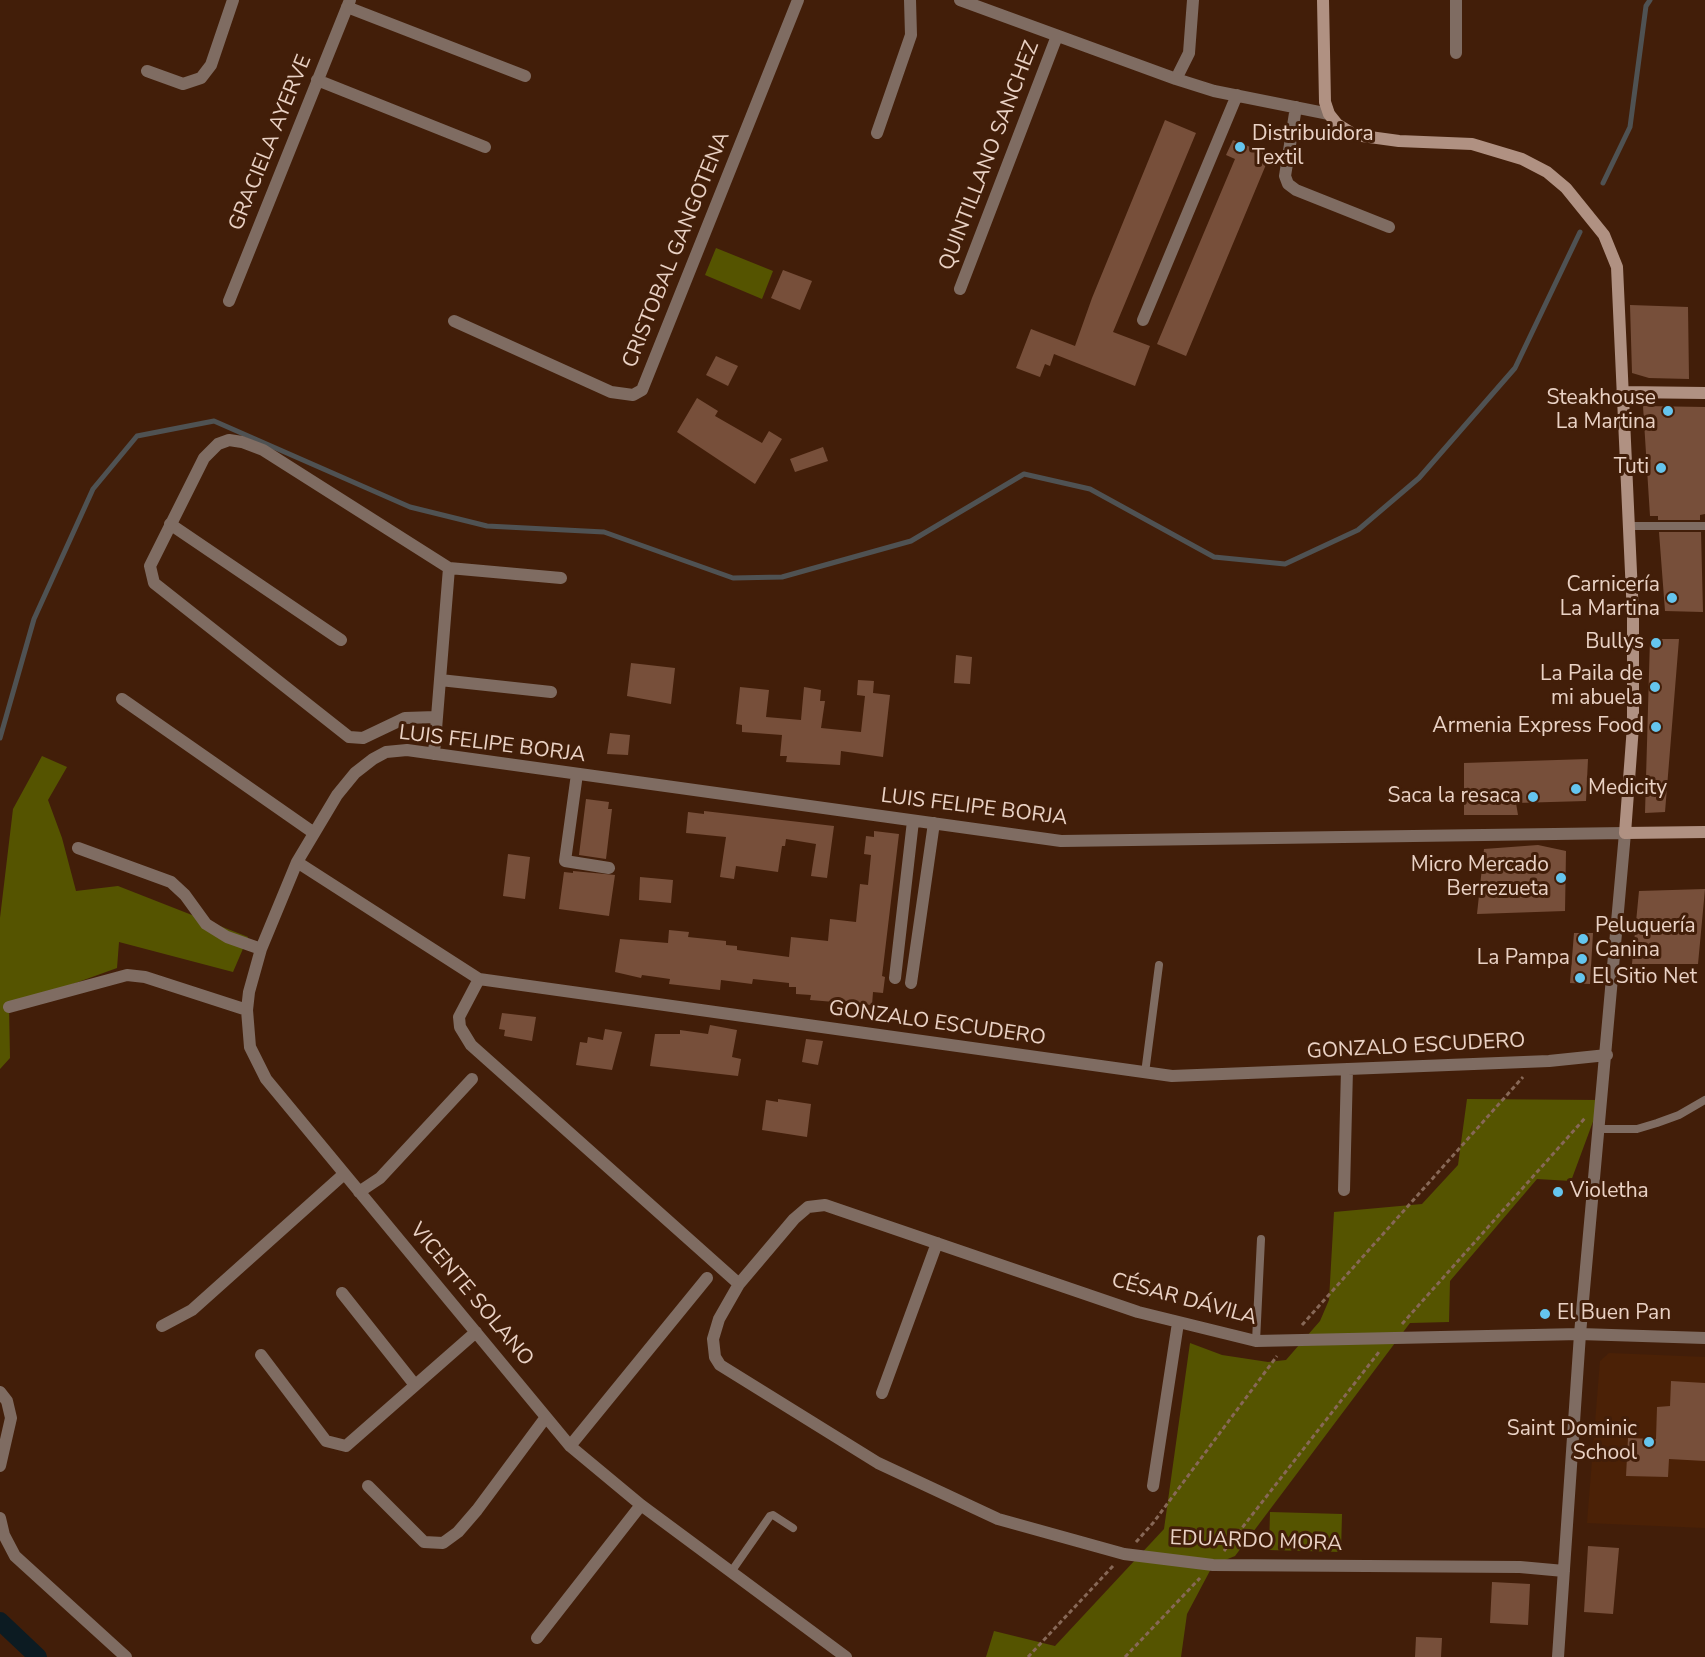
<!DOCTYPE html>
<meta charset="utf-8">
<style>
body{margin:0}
canvas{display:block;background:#421e09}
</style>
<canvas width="1705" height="1657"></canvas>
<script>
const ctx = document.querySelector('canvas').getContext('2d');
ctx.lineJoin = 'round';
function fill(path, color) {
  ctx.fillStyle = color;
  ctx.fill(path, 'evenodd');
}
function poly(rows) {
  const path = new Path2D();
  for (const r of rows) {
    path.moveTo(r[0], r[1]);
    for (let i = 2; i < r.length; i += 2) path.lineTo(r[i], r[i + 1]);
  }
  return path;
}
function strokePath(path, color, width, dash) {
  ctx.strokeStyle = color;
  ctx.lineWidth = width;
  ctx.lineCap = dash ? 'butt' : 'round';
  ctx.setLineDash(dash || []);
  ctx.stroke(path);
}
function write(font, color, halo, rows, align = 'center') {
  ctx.font = font + ' "Nunito Sans",sans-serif';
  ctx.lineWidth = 6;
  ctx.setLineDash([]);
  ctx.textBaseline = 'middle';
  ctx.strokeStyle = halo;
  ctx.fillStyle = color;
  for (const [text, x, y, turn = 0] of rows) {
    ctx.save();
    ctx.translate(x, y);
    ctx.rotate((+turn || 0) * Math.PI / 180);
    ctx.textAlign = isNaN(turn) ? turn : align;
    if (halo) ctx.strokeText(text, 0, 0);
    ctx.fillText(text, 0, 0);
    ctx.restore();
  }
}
fill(poly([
 [1609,1353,1705,1357,1705,1528,1587,1523,1600,1361]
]), '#4b2106');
fill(poly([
 [716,248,773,271,762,299,705,275],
 [42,756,67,767,48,800,62,838,76,891,118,886,248,937,233,972,119,942,117,968,9,1007,10,1058,0,1069,0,918,13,809],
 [1467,1099,1601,1100,1571,1181,1537,1179,1450,1281,1449,1322,1410,1323,1235,1556,1213,1565,1187,1614,1181,1657,986,1657,994,1631,1055,1646,1164,1529,1190,1343,1222,1355,1268,1362,1286,1360,1320,1321,1329,1300,1334,1212,1422,1204,1458,1165],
 [1270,1512,1342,1514,1341,1552,1269,1550]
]), '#555400');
strokePath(poly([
 [1603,183,1630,127,1646,6,1650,0],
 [0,738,34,619,93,489,137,436,214,421,410,507,487,526,604,532,733,578,782,577,911,541,1024,474,1090,489,1214,557,1285,564,1358,530,1419,478,1515,368,1580,232]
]), '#4f5253', 5);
strokePath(poly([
 [0,1621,38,1657]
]), '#0c1b22', 18);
fill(poly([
 [1165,120,1196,133,1113,332,1150,346,1135,386,1054,354,1050,366,1045,364,1040,377,1016,368,1031,329,1075,346,1092,298],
 [1233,140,1270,155,1186,356,1157,344,1235,159,1226,155],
 [783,270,812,281,800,310,771,298],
 [1630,305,1688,307,1689,379,1649,378,1632,373],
 [716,356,738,366,728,386,706,375],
 [697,398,718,411,715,416,762,443,769,431,782,439,755,484,677,432],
 [1643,406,1705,407,1705,514,1700,515,1700,520,1658,520,1658,516,1650,516],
 [823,447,828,461,795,472,790,459],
 [1659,532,1701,532,1703,612,1665,611],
 [1650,639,1679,639,1665,812,1645,813],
 [956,655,972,657,970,684,954,683],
 [631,663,675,668,671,704,627,696],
 [858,680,874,681,873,693,890,695,883,757,841,751,840,765,786,762,787,756,780,756,782,735,742,732,742,725,736,724,740,687,769,690,766,717,801,720,804,687,821,690,820,701,825,701,821,728,861,732,865,696,857,695],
 [610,733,630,735,628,755,607,754],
 [1588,759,1586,801,1516,803,1518,815,1464,815,1464,763],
 [586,799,609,802,608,809,612,809,606,859,579,855],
 [704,811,834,826,827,878,811,876,816,844,786,839,785,846,782,846,778,872,736,866,734,879,720,877,726,837,686,833,688,812,704,814],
 [874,831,899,834,882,976,885,977,883,993,873,992,872,1005,810,1000,811,995,796,994,796,987,789,987,789,983,753,979,752,984,721,980,720,990,669,984,670,979,642,975,641,978,615,972,620,939,668,943,669,930,689,932,688,937,726,941,726,945,737,946,737,950,789,957,791,937,828,941,830,919,856,922,860,884,868,885,871,855,864,854,866,836,874,837],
 [1538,845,1566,851,1565,911,1477,914,1484,849],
 [508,854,530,857,525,899,503,896],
 [573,871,615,875,609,916,559,909,564,872,573,873],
 [640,877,673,880,671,903,639,900],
 [1705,889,1698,964,1632,964,1639,891],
 [1574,933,1593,933,1590,984,1570,983],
 [502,1013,536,1017,532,1041,504,1036,505,1030,499,1029],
 [710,1025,737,1030,732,1057,741,1059,738,1076,650,1066,655,1034,680,1034,680,1030,708,1034],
 [605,1029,622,1032,612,1070,576,1065,580,1042,587,1043,588,1037,603,1040],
 [806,1039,823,1041,818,1065,802,1062],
 [778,1099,811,1104,807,1137,762,1130,766,1100,778,1102],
 [1671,1381,1705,1383,1705,1461,1669,1459,1668,1477,1626,1476,1628,1438,1656,1439,1657,1407,1670,1406],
 [1588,1546,1619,1548,1613,1614,1584,1612],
 [1492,1582,1530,1584,1528,1625,1490,1623],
 [1416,1637,1442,1638,1441,1657,1415,1657]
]), '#774f3a');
strokePath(poly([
 [1402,1324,1585,1118],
 [1302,1325,1523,1077],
 [1136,1542,1153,1523,1277,1356],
 [1224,1551,1379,1352],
 [1028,1657,1113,1566],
 [1125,1657,1200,1578]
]), '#876857', 3, [4.5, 3]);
strokePath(poly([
 [1629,526,1705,526],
 [1145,1073,1159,965],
 [1598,1129,1637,1129,1657,1123,1679,1115,1705,1100],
 [1256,1341,1261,1239],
 [731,1572,770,1516,773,1515,793,1528]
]), '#7f6c62', 8);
strokePath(poly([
 [960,0,1176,79,1214,91,1329,114],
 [347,7,525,76],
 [1456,53,1456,0],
 [147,71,183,84,201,78,211,65,233,0],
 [1176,79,1189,53,1193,0],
 [317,80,485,147],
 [1296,107,1285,176,1288,184,1296,190,1389,227],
 [877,133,911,35,910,0],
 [960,289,1057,36],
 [229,301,350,0],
 [1143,320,1237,95],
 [454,321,611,392,633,395,642,390,798,0],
 [170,524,341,640],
 [440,680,551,692],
 [122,699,314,833],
 [436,717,405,718,363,738,349,737,154,583,150,566,204,458,218,444,229,440,242,442,263,450,449,568,561,578],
 [434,754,449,568],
 [577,774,565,861,609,868],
 [78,848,171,882,185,895,206,924,227,937,261,949],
 [297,862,479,979,1172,1076,1549,1061,1607,1055],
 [895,978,913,821],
 [479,979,459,1017,460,1027,471,1045,739,1284],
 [911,983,934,823],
 [9,1007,127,975,145,977,247,1010],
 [1344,1190,1347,1069],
 [359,1192,380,1178,472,1079],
 [342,1293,415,1385],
 [162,1326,192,1310,344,1174],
 [261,1355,326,1441,346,1446,476,1332],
 [0,1392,7,1401,11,1418,0,1466],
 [882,1393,937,1243],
 [570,1446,707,1278],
 [368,1486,424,1542,443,1543,458,1532,477,1510,546,1417],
 [1153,1486,1178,1323],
 [0,1518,4,1535,15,1556,126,1657],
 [1564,1571,1520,1567,1213,1565,1124,1554,998,1519,878,1463,720,1365,715,1357,713,1339,719,1319,739,1284,794,1219,808,1207,825,1205,1138,1312,1256,1341,1580,1334,1705,1338],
 [537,1638,641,1505],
 [846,1657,641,1505,570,1446,266,1079,250,1047,247,1010,249,992,261,949,297,862,337,795,355,773,373,759,386,752,407,750,1061,841,1625,833,1580,1334,1558,1657]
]), '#7f6c62', 12);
strokePath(poly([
 [1323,0,1325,102,1329,114,1337,124,1355,135,1399,141,1472,144,1522,159,1547,172,1566,188,1604,235,1617,267,1633,616,1633,726,1625,833,1705,832],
 [1622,392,1705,393]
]), '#b09182', 12);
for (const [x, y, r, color] of [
 [1240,147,6,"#65c5ee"],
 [1668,411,6,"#65c5ee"],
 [1661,468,6,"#65c5ee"],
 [1672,598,6,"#65c5ee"],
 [1656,643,6,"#65c5ee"],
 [1655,687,6,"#65c5ee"],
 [1656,727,6,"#65c5ee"],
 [1576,789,6,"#65c5ee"],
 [1533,797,6,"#65c5ee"],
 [1561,878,6,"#65c5ee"],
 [1583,939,6,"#65c5ee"],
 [1582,959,6,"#65c5ee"],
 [1580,978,6,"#65c5ee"],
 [1558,1192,6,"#65c5ee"],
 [1545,1314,6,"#65c5ee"],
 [1649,1442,6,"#65c5ee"]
]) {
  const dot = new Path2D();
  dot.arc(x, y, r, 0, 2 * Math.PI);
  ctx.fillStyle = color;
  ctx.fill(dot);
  strokePath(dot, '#421e09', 2);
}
write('21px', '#ead2c5', '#421e09', [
 ["Distribuidora",1252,135,"left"],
 ["Textil",1252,159,"left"],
 ["Steakhouse",1656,399],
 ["La Martina",1656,423],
 ["Tuti",1649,468],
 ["Carnicería",1660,586],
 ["La Martina",1660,610],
 ["Bullys",1644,643],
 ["La Paila de",1643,675],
 ["mi abuela",1643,699],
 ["Armenia Express Food",1644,727],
 ["Medicity",1588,789,"left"],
 ["Saca la resaca",1521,797],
 ["Micro Mercado",1549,866],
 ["Berrezueta",1549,890],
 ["Peluquería",1595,927,"left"],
 ["Canina",1595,951,"left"],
 ["La Pampa",1570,959],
 ["El Sitio Net",1592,978,"left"],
 ["Violetha",1570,1192,"left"],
 ["El Buen Pan",1557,1314,"left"],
 ["Saint Dominic",1637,1430],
 ["School",1637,1454]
], 'right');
write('21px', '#ead2c5', '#421e09', [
 ["GRACIELA AYERVE",271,143,-68],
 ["QUINTILLANO SANCHEZ",990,156,-69],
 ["CRISTOBAL GANGOTENA",677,250,-68],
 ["LUIS FELIPE BORJA",492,745,7],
 ["LUIS FELIPE BORJA",974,808,7],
 ["GONZALO ESCUDERO",937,1024,8],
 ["GONZALO ESCUDERO",1416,1047,-3],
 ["VICENTE SOLANO",471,1295,50],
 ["CÉSAR DÁVILA",1184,1300,15],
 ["EDUARDO MORA",1256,1542,2]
]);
</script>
